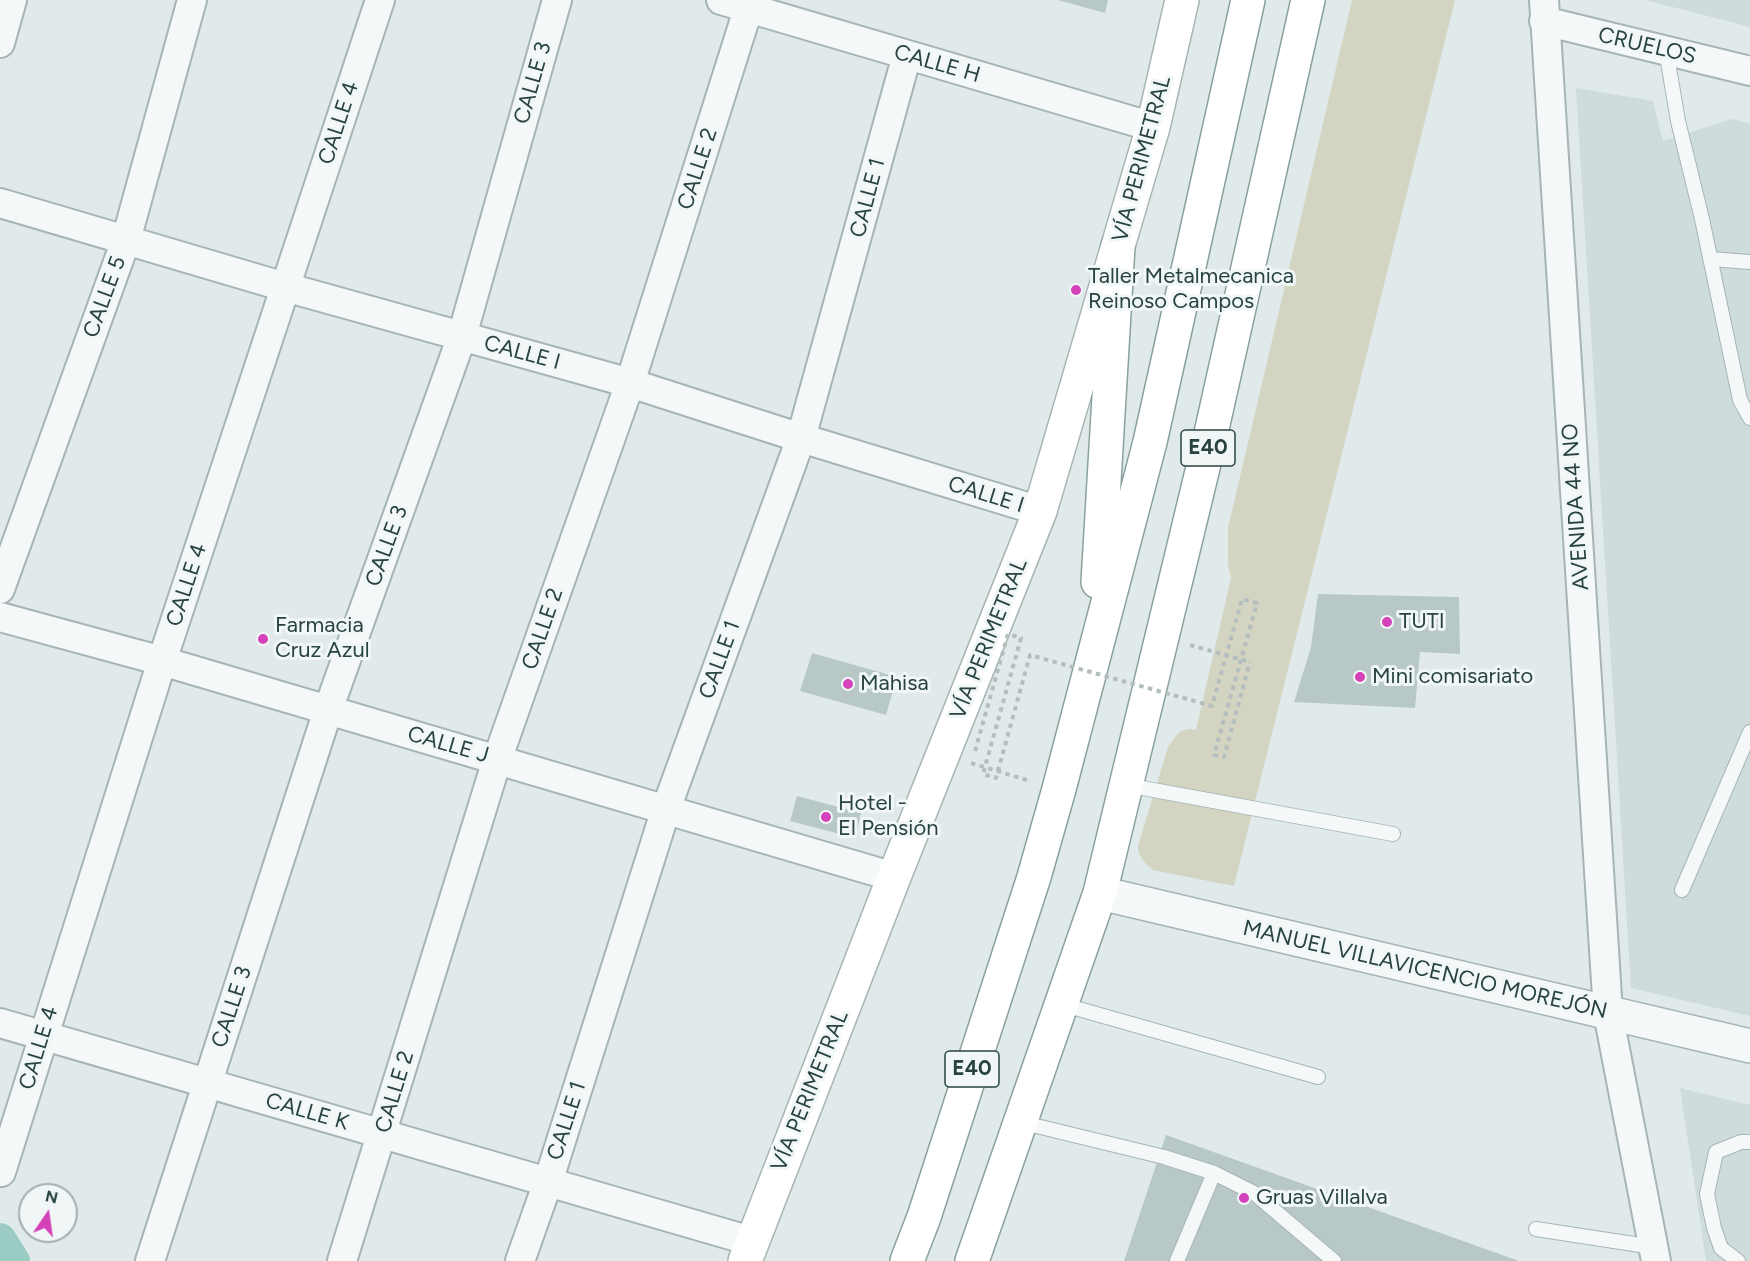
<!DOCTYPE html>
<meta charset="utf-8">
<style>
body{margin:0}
#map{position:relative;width:1750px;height:1261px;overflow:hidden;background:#e1eaea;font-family:Figtree,sans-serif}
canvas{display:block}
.north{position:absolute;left:18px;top:1183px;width:60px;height:60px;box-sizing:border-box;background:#f1f7f7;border:2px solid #a1afaf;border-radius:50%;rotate:13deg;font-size:16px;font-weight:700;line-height:24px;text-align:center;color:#284342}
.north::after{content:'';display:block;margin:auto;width:21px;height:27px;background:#d441b9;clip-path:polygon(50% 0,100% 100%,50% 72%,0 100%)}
</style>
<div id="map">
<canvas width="1750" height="1261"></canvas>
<div class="north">N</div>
</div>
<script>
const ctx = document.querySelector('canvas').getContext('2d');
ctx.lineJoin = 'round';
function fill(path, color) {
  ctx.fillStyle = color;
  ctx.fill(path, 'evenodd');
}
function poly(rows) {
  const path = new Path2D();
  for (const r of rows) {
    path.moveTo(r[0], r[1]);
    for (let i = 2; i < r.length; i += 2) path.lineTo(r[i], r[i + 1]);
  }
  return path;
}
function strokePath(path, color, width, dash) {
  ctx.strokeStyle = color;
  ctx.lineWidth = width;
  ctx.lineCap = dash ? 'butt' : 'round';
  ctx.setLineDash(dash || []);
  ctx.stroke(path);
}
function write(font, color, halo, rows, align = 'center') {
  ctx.font = font + ' Figtree,sans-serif';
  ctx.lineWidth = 6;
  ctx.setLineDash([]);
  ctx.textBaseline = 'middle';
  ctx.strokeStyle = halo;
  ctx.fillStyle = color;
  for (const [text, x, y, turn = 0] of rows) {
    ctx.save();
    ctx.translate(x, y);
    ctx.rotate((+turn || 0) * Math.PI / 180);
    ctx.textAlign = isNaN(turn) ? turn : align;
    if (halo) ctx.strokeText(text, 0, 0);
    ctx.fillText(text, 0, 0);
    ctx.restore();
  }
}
fill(poly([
 [1645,0,1750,0,1750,27],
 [1576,88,1653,101,1663,141,1732,119,1750,124,1750,1016,1631,988],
 [1680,1088,1750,1105,1750,1261,1706,1261]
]), '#cfdcdc');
fill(poly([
 [1352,0,1455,0,1234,886,1153,870,1146,864,1139,854,1138,846,1168,747,1175,737,1181,731,1189,729,1196,730,1231,578,1228,565,1228,528]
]), '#d3d4c2');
strokePath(poly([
 [0,1239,14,1261]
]), '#9bccc4', 32);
fill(poly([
 [1058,0,1108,0,1105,13],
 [1318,594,1459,597,1460,654,1420,652,1415,708,1294,702,1311,647],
 [812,653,897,677,886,715,800,691],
 [797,796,861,813,855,838,790,821],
 [1166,1135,1519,1261,1124,1261]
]), '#b8c8c7');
const service = poly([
 [1666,50,1678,121,1702,219,1740,400,1750,418],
 [1710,259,1750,262],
 [1126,785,1393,834],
 [1682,890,1750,732],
 [1061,1004,1318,1077],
 [1020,1122,1164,1157,1214,1173,1254,1193,1334,1261],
 [1536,1229,1653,1247],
 [1177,1261,1214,1173],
 [1738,1261,1721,1248,1714,1228,1707,1194,1716,1152,1741,1142,1750,1142]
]);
const minor = poly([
 [721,0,1153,127],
 [1544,0,1608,1013,1656,1261],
 [1544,21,1750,71],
 [0,43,12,0],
 [0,203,285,287,630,383,801,438,1040,511],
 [0,589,126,240,192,0],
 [0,617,162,661,894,877],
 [0,1023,751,1241],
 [1,1172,162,661,380,0],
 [150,1261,328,710,462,336,557,0],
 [342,1261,497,760,630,383,751,0],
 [520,1261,548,1182,666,809,801,438,907,55]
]);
const tertiary = poly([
 [1100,893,1750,1046]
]);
const secondary = poly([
 [745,1261,894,877,1040,511,1153,127,1182,0]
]);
const trunk = poly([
 [1098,582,1118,246],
 [907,1261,924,1217,1034,877,1059,789,1150,442,1248,0],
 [972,1261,1100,893,1207,451,1308,0]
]);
strokePath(service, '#a6b5b4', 16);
strokePath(minor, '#a6b5b4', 32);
strokePath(tertiary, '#a6b5b4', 36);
strokePath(secondary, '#a6b5b4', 36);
strokePath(trunk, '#88a1a0', 36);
strokePath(poly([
 [1190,645,1250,662],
 [971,763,1030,781]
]), '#b3bebe', 4, [4.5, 4.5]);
strokePath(service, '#f4f8f8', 14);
strokePath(minor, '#f4f8f8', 28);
strokePath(tertiary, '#f4f8f8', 33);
strokePath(secondary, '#fff', 33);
strokePath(trunk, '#fff', 33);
strokePath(poly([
 [975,751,1008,634,1021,638,983,774,996,778,1030,655,1212,706,1242,599,1257,603,1214,755,1224,757,1250,662]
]), '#b3bebe', 4, [4.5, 4.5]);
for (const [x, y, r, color] of [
 [1076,290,6,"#d441b9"],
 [1387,622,6,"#d441b9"],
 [263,639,6,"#d441b9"],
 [1360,677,6,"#d441b9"],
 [848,684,6,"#d441b9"],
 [826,817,6,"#d441b9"],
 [1244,1198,6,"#d441b9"]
]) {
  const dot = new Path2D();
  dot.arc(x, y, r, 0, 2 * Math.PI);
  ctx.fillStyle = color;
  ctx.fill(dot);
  strokePath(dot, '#f1f7f7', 2);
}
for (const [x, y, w] of [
 [1208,448,54],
 [972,1069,54]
]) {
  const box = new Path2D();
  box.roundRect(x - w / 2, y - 18, w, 36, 4.5);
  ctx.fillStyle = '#f1f7f7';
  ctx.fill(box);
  strokePath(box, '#284342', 1.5);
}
write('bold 21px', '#284342', null, [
 ["E40",1208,448],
 ["E40",972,1069]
]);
write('22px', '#284342', '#f1f7f7', [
 ["CRUELOS",1647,46,13],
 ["CALLE H",937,64,16],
 ["CALLE 3",533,83,-74],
 ["CALLE 4",339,123,-72],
 ["VÍA PERIMETRAL",1142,159,-75],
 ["CALLE 2",698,169,-72],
 ["CALLE 1",868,198,-75],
 ["CALLE 5",105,297,-70],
 ["CALLE I",522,353,15],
 ["CALLE I",986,495,17],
 ["AVENIDA 44 NO",1576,507,-94],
 ["CALLE 3",387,546,-70],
 ["CALLE 4",187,585,-72],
 ["CALLE 2",543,629,-71],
 ["VÍA PERIMETRAL",989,639,-68],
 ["CALLE 1",720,660,-70],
 ["CALLE J",448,745,16],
 ["MANUEL VILLAVICENCIO MOREJÓN",1425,970,13],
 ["CALLE 3",232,1007,-72],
 ["CALLE 4",39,1048,-73],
 ["VÍA PERIMETRAL",810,1091,-68],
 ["CALLE 2",395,1092,-73],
 ["CALLE K",307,1112,16],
 ["CALLE 1",567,1121,-72]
]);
write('22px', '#284342', '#f1f7f7', [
 ["Taller Metalmecanica",1088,277],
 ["Reinoso Campos",1088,302],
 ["TUTI",1399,622],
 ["Farmacia",275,626],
 ["Cruz Azul",275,651],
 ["Mini comisariato",1372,677],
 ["Mahisa",860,684],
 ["Hotel -",838,804],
 ["El Pensión",838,829],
 ["Gruas Villalva",1256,1198]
], 'left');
</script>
